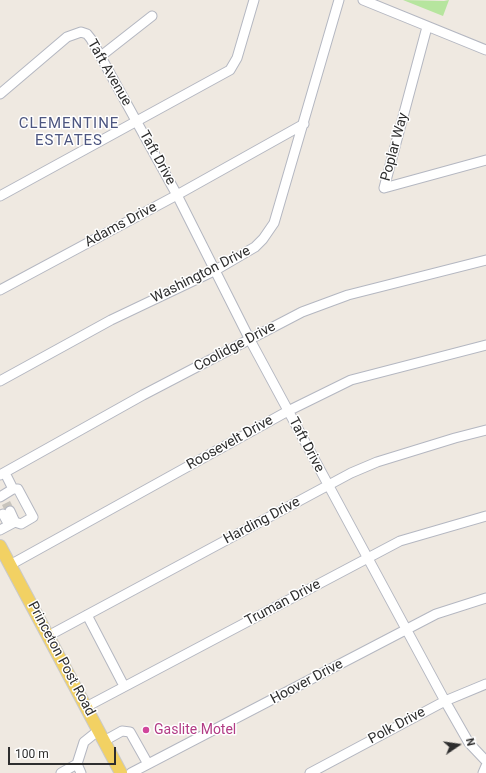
<!DOCTYPE html>
<style>
body{margin:0}
#map{position:relative;width:486px;height:773px;overflow:hidden;background:#efe9e1;font-family:Roboto,sans-serif}
canvas{display:block}
.north{position:absolute;left:438px;top:725px;width:40px;height:40px;-webkit-text-stroke:3px #fff;paint-order:stroke;rotate:77deg;font-size:11px;font-weight:700;line-height:16px;text-align:center;color:#2e2e2e}
.north::after{content:'';display:block;margin:auto;width:14px;height:18px;background:#2e2e2e;clip-path:polygon(50% 0,100% 100%,50% 72%,0 100%)}
.scale{position:absolute;left:8px;top:747px;width:108px;height:18px;box-sizing:border-box;border:2px solid #2e2e2e;border-top:0;padding-left:5px;font-size:12px;line-height:14px;white-space:nowrap;color:#2e2e2e;-webkit-text-stroke:3px #fff;paint-order:stroke}
</style>
<div id="map">
<canvas width="486" height="773"></canvas>
<div class="north">N</div>
<div class="scale">100 m</div>
</div>
<script>
const ctx = document.querySelector('canvas').getContext('2d');
ctx.lineJoin = 'round';
function fill(path, color) {
  ctx.fillStyle = color;
  ctx.fill(path, 'evenodd');
}
function poly(rows) {
  const path = new Path2D();
  for (const r of rows) {
    path.moveTo(r[0], r[1]);
    for (let i = 2; i < r.length; i += 2) path.lineTo(r[i], r[i + 1]);
  }
  return path;
}
function strokePath(path, color, width, dash) {
  ctx.strokeStyle = color;
  ctx.lineWidth = width;
  ctx.lineCap = dash ? 'butt' : 'round';
  ctx.setLineDash(dash || []);
  ctx.stroke(path);
}
function write(font, color, halo, rows, align = 'center') {
  ctx.font = font + ' Roboto,sans-serif';
  ctx.lineWidth = 3;
  ctx.setLineDash([]);
  ctx.textBaseline = 'middle';
  ctx.strokeStyle = halo;
  ctx.fillStyle = color;
  for (const [text, x, y, turn = 0] of rows) {
    ctx.save();
    ctx.translate(x, y);
    ctx.rotate((+turn || 0) * Math.PI / 180);
    ctx.textAlign = isNaN(turn) ? turn : align;
    if (halo) ctx.strokeText(text, 0, 0);
    ctx.fillText(text, 0, 0);
    ctx.restore();
  }
}
fill(poly([
 [403,0,444,1,449,0,443,16]
]), '#b6e59e');
strokePath(poly([
 [6,503,10,511]
]), '#c8c4bd', 9, [9, 4.5]);
const minor = poly([
 [363,0,486,50],
 [427,27,384,188,486,160],
 [101,56,152,16],
 [0,94,67,37,81,32,87,34,91,39,177,195,250,340,445,701,469,743,486,761],
 [0,196,230,70,237,58,254,0],
 [0,290,177,195,304,124],
 [0,381,111,320,214,271,255,247,263,239,274,223,339,0],
 [0,475,143,395,302,312,348,295,486,260],
 [0,497,13,489,5,473],
 [10,511,15,522],
 [3,514,9,525],
 [0,530,15,522,21,524,33,517,18,489,13,489],
 [10,565,288,411,351,380,486,345],
 [87,615,124,686],
 [48,636,351,473,377,462,455,438,486,430],
 [86,707,400,541,486,516],
 [104,741,122,731,130,732,148,764],
 [77,764,84,742,99,730],
 [61,773,77,764,81,773],
 [131,773,436,614,486,598],
 [310,773,445,701,486,684],
 [483,773,486,766]
]);
const major = poly([
 [0,546,121,773]
]);
strokePath(minor, '#b4b7c1', 11);
strokePath(major, '#c9c9c9', 14);
strokePath(minor, '#fff', 9);
strokePath(major, '#f2d163', 12);
for (const [x, y, r, color] of [
 [146,730,4,"#d1479c"]
]) {
  const dot = new Path2D();
  dot.arc(x, y, r, 0, 2 * Math.PI);
  ctx.fillStyle = color;
  ctx.fill(dot);
  strokePath(dot, '#fff', 1.5);
}
write('14px', '#2e2e2e', '#fff', [
 ["Taft Avenue",109,73,60],
 ["Poplar Way",395,147,-75],
 ["Taft Drive",157,158,61],
 ["Adams Drive",121,225,-28],
 ["Washington Drive",201,275,-27],
 ["Coolidge Drive",235,347,-28],
 ["Roosevelt Drive",230,443,-29],
 ["Taft Drive",306,445,62],
 ["Harding Drive",262,521,-28],
 ["Truman Drive",283,603,-28],
 ["Princeton Post Road",61,659,62],
 ["Hoover Drive",307,682,-28],
 ["Polk Drive",397,726,-28]
]);
write('14px', '#b23c85', '#fff', [
 ["Gaslite Motel",154,730]
], 'left');
ctx.letterSpacing = '1px';
write('15px', '#4d5680', '#fff', [
 ["CLEMENTINE",69,124],
 ["ESTATES",69,141]
]);
ctx.letterSpacing = '0px';
</script>
